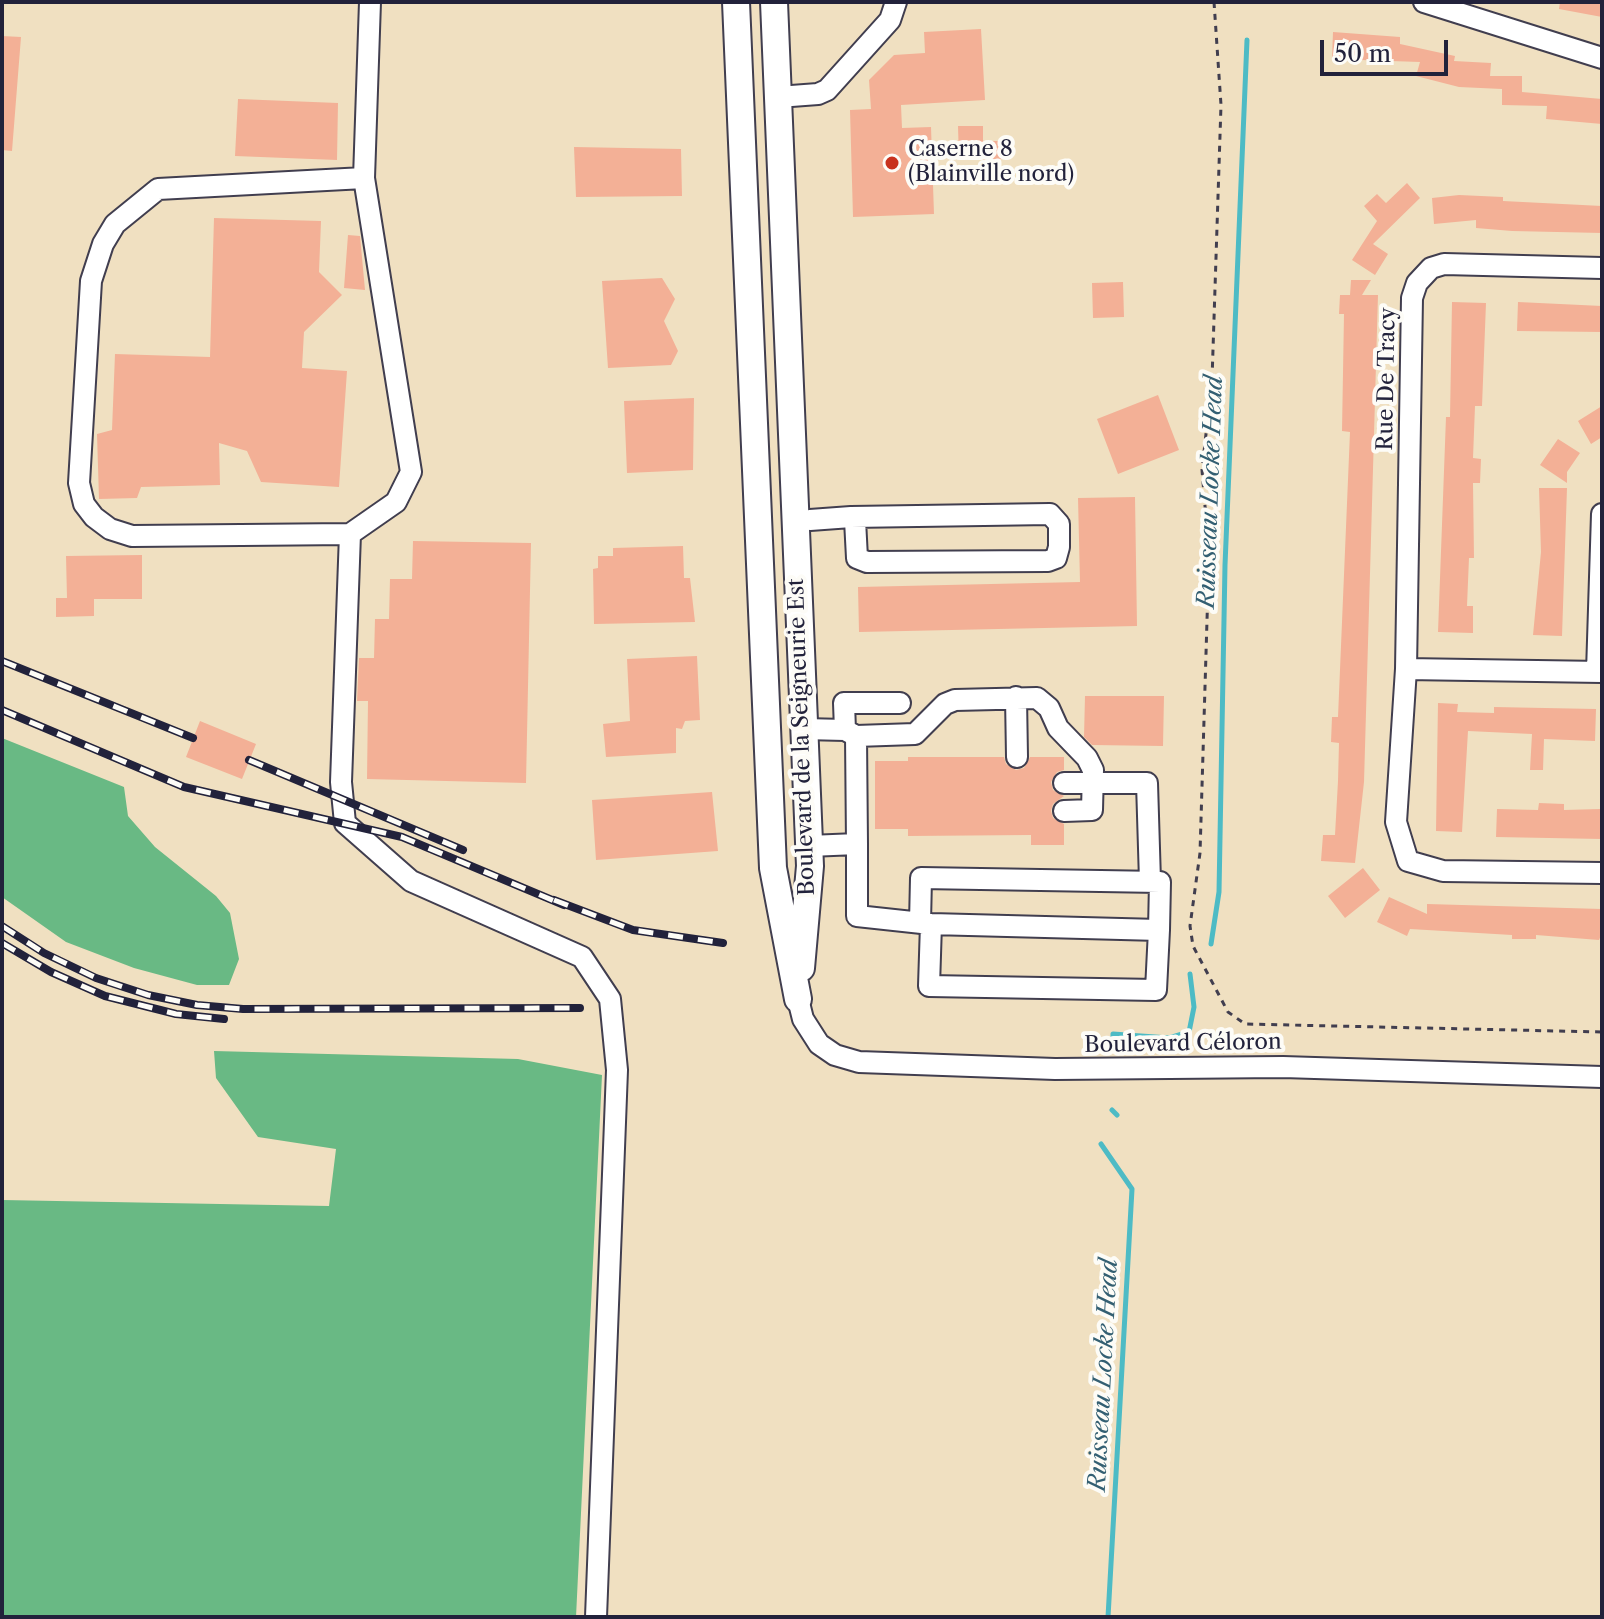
<!DOCTYPE html>
<meta charset="utf-8">
<style>
body{margin:0}
#map{position:relative;width:1604px;height:1619px;overflow:hidden;background:#f0e0c1;font-family:"Libre Caslon Text",serif}
canvas{display:block}
.frame{position:absolute;inset:0;border:4px solid #22223b;pointer-events:none}
.scale{position:absolute;left:1320px;top:40px;width:128px;height:36px;box-sizing:border-box;border:4px solid #22223b;border-top:0;padding-left:10px;font-size:24px;line-height:28px;white-space:nowrap;color:#22223b;-webkit-text-stroke:6px #fdfcf7;paint-order:stroke}
</style>
<div id="map">
<canvas width="1604" height="1619"></canvas>
<div class="frame"></div>
<div class="scale">50 m</div>
</div>
<script>
const ctx = document.querySelector('canvas').getContext('2d');
ctx.lineJoin = 'round';
function fill(path, color) {
  ctx.fillStyle = color;
  ctx.fill(path, 'evenodd');
}
function poly(rows) {
  const path = new Path2D();
  for (const r of rows) {
    path.moveTo(r[0], r[1]);
    for (let i = 2; i < r.length; i += 2) path.lineTo(r[i], r[i + 1]);
  }
  return path;
}
function strokePath(path, color, width, dash) {
  ctx.strokeStyle = color;
  ctx.lineWidth = width;
  ctx.lineCap = dash ? 'butt' : 'round';
  ctx.setLineDash(dash || []);
  ctx.stroke(path);
}
function write(font, color, halo, rows, align = 'center') {
  ctx.font = font + ' "Libre Caslon Text",serif';
  ctx.lineWidth = 8;
  ctx.setLineDash([]);
  ctx.textBaseline = 'middle';
  ctx.strokeStyle = halo;
  ctx.fillStyle = color;
  for (const [text, x, y, turn = 0] of rows) {
    ctx.save();
    ctx.translate(x, y);
    ctx.rotate((+turn || 0) * Math.PI / 180);
    ctx.textAlign = isNaN(turn) ? turn : align;
    if (halo) ctx.strokeText(text, 0, 0);
    ctx.fillText(text, 0, 0);
    ctx.restore();
  }
}
fill(poly([
 [2,738,124,787,128,816,155,847,216,896,230,913,239,959,229,985,197,985,134,968,66,942,2,897],
 [214,1051,518,1059,602,1075,576,1617,2,1617,2,1200,329,1206,336,1149,258,1137,216,1078]
]), '#69b984');
strokePath(poly([
 [1211,944,1219,892,1225,565,1247,40],
 [1113,1039,1113,1034,1169,1038,1189,1032,1194,1007,1190,974],
 [1112,1110,1117,1115],
 [1101,1144,1132,1189,1108,1617]
]), '#4dbbc5', 5);
fill(poly([
 [1560,2,1602,2,1602,17,1559,9],
 [981,29,985,100,901,105,902,128,931,127,934,214,853,217,850,110,871,109,869,80,894,55,925,53,924,32],
 [1333,32,1400,37,1400,44,1455,56,1454,61,1491,63,1490,76,1522,76,1522,92,1602,99,1602,124,1546,119,1547,106,1502,105,1502,89,1459,87,1416,76,1420,62,1332,59],
 [2,36,21,37,12,151,2,150],
 [238,99,338,103,337,160,235,156],
 [958,126,983,126,983,141,1002,141,1002,159,959,160],
 [574,147,681,149,682,196,576,197],
 [1407,183,1420,198,1373,244,1388,254,1375,275,1352,260,1377,221,1364,206,1377,194,1386,203],
 [1459,195,1503,197,1503,201,1602,206,1602,233,1512,231,1476,228,1476,220,1434,224,1432,198],
 [214,218,321,221,319,272,342,295,304,332,302,368,347,371,339,487,261,482,247,451,219,443,220,485,141,487,137,498,99,499,97,434,112,430,115,354,210,357],
 [348,235,360,236,365,290,344,288],
 [662,278,675,299,664,321,678,351,671,365,608,368,602,281],
 [1351,280,1371,280,1362,295,1378,295,1364,782,1355,863,1321,861,1323,835,1335,835,1338,781,1339,743,1331,742,1332,717,1338,717,1350,432,1342,431,1344,314,1339,314,1340,295,1350,295],
 [1123,282,1124,317,1093,318,1092,283],
 [1452,302,1486,303,1482,406,1475,406,1473,458,1481,459,1480,483,1473,483,1474,558,1469,558,1467,606,1473,606,1473,633,1438,632,1446,417,1450,417],
 [1518,302,1602,306,1602,332,1517,331],
 [1158,395,1179,450,1118,474,1097,419],
 [694,398,693,470,627,473,624,401],
 [1602,406,1602,437,1591,444,1578,421],
 [1558,439,1580,453,1567,472,1567,483,1540,465],
 [1539,488,1567,488,1562,636,1533,635,1541,552],
 [1135,497,1137,626,859,632,858,587,1080,582,1078,498],
 [413,541,531,543,526,783,367,779,368,701,357,701,359,658,374,658,375,619,389,619,390,579,412,579],
 [683,546,684,578,690,578,695,622,594,624,593,569,598,568,598,556,613,556,613,548],
 [142,555,142,599,94,599,94,616,56,617,56,598,67,598,66,556],
 [697,656,700,720,685,721,682,729,676,728,676,753,606,757,603,724,630,721,627,659],
 [1085,696,1164,696,1163,746,1092,745,1084,737],
 [1438,703,1458,704,1457,712,1494,713,1494,707,1596,709,1595,741,1544,739,1543,770,1530,770,1532,734,1468,731,1462,832,1436,831],
 [200,721,256,744,242,779,186,757],
 [908,757,1004,757,1006,764,1016,770,1024,768,1030,757,1064,757,1064,770,1057,772,1051,782,1053,790,1064,796,1053,804,1051,811,1053,818,1064,824,1064,845,1031,845,1031,835,908,836,908,829,875,829,875,761,908,761],
 [712,792,718,851,596,860,592,800],
 [1539,803,1564,804,1564,810,1601,809,1602,839,1496,837,1497,809,1538,810],
 [1363,868,1380,890,1345,918,1328,896],
 [1389,897,1427,914,1427,904,1602,909,1602,933,1599,940,1536,935,1536,939,1512,939,1512,935,1410,929,1407,936,1377,922]
]), '#f3b096');
const minor = poly([
 [1424,2,1602,58],
 [778,97,818,94,827,90,890,20,896,2],
 [364,178,411,472,396,502,350,534,132,536,110,529,94,517,84,504,79,483,91,281,103,244,115,224,158,189,364,178],
 [364,178,370,2],
 [1602,268,1444,264,1431,268,1417,283,1412,298,1406,669,1396,822,1408,861,1443,871,1602,873],
 [810,520,851,517,855,520,857,558,867,562,1048,561,1056,558,1059,547,1059,524,1050,514,851,517],
 [350,534,341,782,345,823,411,881,582,957,610,999,617,1070,596,1617],
 [1406,669,1602,672],
 [1597,672,1602,514],
 [1016,697,1017,757],
 [804,729,845,730,844,703,900,703],
 [856,736,915,734,945,704,955,700,1037,698,1049,708,1058,728,1087,758,1093,770,1092,810,1064,811],
 [1064,783,1147,783,1150,881],
 [857,844,857,916,931,924,1159,930,1156,990,929,986,931,924],
 [809,846,857,844,856,736,845,730],
 [920,923,921,878,1160,882,1159,930],
 [798,999,803,1019,819,1044,835,1055,859,1062,1055,1069,1283,1067,1602,1077]
]);
const major = poly([
 [736,2,773,868,798,999],
 [774,2,810,866,801,968]
]);
strokePath(minor, '#413e4f', 24);
strokePath(major, '#413e4f', 30);
strokePath(poly([
 [1214,2,1221,105,1212,380,1202,470,1209,554,1200,853,1190,926,1193,946,1228,1012,1245,1024,1602,1032]
]), '#413e4f', 3, [6, 6]);
strokePath(minor, '#fff', 20);
strokePath(major, '#fff', 26);
const rail = poly([
 [2,661,193,738],
 [2,710,184,787,402,837,564,905],
 [249,760,463,850],
 [554,900,633,930,723,943],
 [2,926,44,953,96,978,148,995,197,1005,243,1009,580,1008],
 [2,943,51,972,105,996,176,1014,224,1019]
]);
strokePath(rail, '#22223b', 8);
strokePath(rail, '#fdfcf7', 5, [15]);
for (const [x, y, r, color] of [
 [892,163,8,"#c8321e"]
]) {
  const dot = new Path2D();
  dot.arc(x, y, r, 0, 2 * Math.PI);
  ctx.fillStyle = color;
  ctx.fill(dot);
  strokePath(dot, '#fdfcf7', 3);
}
write('22px', '#22223b', '#fdfcf7', [
 ["Caserne 8",908,150],
 ["(Blainville nord)",908,175]
], 'left');
write('22px', '#22223b', '#fdfcf7', [
 ["Rue De Tracy",1387,379,-89],
 ["Boulevard de la Seigneurie Est",802,737,-92],
 ["Boulevard Céloron",1183,1044,-1]
]);
write('italic 24px', '#335f72', '#fdfcf7', [
 ["Ruisseau Locke Head",1211,492,-88],
 ["Ruisseau Locke Head",1104,1375,-87]
]);
</script>
